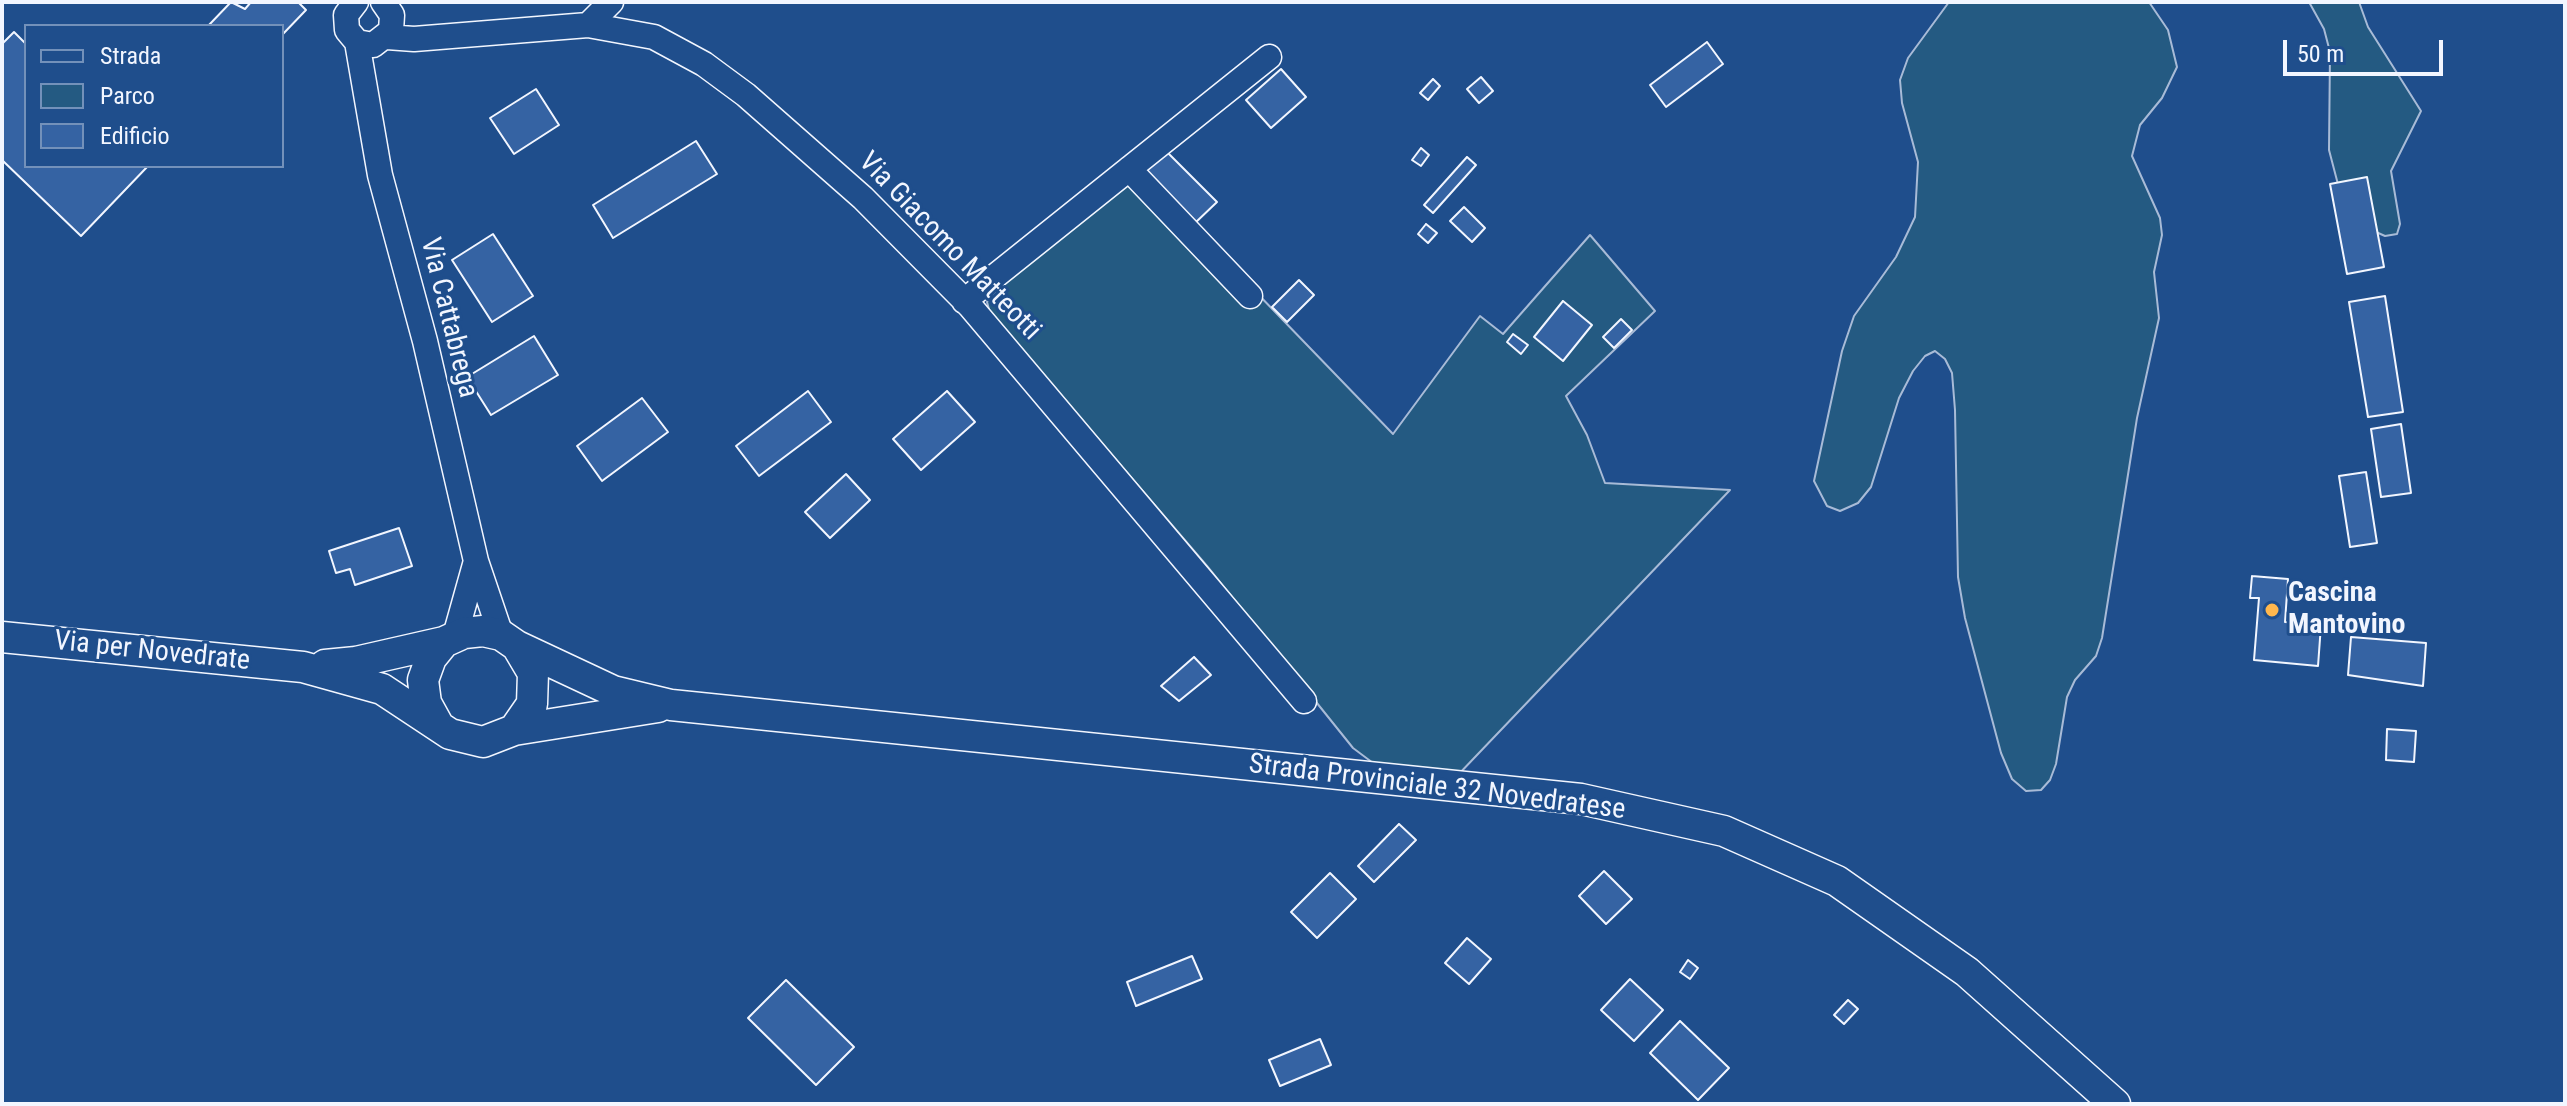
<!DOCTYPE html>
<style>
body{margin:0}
#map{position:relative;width:2567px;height:1106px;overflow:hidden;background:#1f4e8c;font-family:"Roboto Condensed",sans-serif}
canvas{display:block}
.frame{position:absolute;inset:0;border:4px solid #f2f6ff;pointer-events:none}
.legend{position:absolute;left:24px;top:24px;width:260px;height:144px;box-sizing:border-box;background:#1f4e8c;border:2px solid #7391ba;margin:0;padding:10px 14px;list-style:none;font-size:24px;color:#f2f6ff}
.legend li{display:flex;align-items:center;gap:16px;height:40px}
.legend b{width:40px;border:2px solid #7391ba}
.scale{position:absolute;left:2283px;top:40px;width:160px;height:36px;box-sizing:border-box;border:4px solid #f2f6ff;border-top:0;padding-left:10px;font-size:24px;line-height:28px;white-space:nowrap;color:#f2f6ff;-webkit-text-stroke:6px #1f4e8c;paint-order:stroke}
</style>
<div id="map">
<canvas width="2567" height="1106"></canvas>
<div class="frame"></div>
<ul class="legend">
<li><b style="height:10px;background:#1f4e8c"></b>Strada</li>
<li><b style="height:22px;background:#245a82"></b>Parco</li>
<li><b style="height:22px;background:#3563a3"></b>Edificio</li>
</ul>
<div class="scale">50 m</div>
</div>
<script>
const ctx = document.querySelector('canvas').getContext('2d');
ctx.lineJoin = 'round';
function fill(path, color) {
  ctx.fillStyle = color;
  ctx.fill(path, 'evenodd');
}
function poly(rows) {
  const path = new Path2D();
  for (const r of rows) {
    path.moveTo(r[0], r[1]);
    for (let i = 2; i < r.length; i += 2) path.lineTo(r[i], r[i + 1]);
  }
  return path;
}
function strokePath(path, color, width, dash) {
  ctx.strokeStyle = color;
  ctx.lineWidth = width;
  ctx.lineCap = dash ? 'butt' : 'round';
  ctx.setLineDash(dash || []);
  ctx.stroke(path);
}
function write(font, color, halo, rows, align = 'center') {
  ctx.font = font + ' "Roboto Condensed",sans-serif';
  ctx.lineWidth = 6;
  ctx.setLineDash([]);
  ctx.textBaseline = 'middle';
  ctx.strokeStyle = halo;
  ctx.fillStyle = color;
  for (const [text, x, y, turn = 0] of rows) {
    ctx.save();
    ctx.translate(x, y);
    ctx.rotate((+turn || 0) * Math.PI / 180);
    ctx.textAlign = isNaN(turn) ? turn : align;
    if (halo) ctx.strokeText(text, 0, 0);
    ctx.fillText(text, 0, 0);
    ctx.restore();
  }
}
const green = poly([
 [1949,2,2149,2,2168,30,2177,67,2162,98,2140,125,2132,156,2160,218,2162,235,2154,272,2159,318,2137,418,2102,638,2096,656,2075,680,2067,697,2056,764,2050,780,2041,790,2026,791,2012,779,2001,753,1965,618,1958,577,1955,410,1952,373,1945,359,1935,351,1925,356,1913,371,1899,398,1871,487,1858,503,1840,511,1827,506,1814,481,1842,351,1854,316,1896,257,1915,217,1918,162,1902,103,1900,80,1908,58,1949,2],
 [2309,2,2359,2,2368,27,2421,111,2391,171,2400,224,2397,234,2385,236,2376,232,2340,192,2329,150,2330,52,2324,29,2309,2],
 [1140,172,1393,434,1480,316,1503,334,1590,235,1655,311,1566,396,1587,435,1605,483,1730,490,1456,777,1373,763,1353,748,1207,566,990,313,987,302,992,292,1140,172]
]);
fill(green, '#245a82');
strokePath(green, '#a8bbd7', 2);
const building = poly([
 [231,2,245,9,251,2,298,2,306,10,282,35,282,26,208,26,231,2],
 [14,32,26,44,26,166,148,166,81,236,2,160,2,44,14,32],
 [1707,42,1723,64,1666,107,1650,85,1707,42],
 [1281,69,1306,97,1271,128,1246,100,1281,69],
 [1481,77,1493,91,1479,103,1467,89,1481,77],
 [1433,79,1440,86,1428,100,1420,93,1433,79],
 [536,89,559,125,514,154,490,118,536,89],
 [696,141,717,174,613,238,593,205,696,141],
 [1421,148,1429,155,1421,166,1412,160,1421,148],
 [1166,151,1217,202,1194,224,1144,173,1166,151],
 [1467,157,1476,165,1433,213,1424,205,1467,157],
 [2367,177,2384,267,2347,274,2330,184,2367,177],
 [1464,207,1485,228,1472,242,1450,221,1464,207],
 [1426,224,1437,233,1428,243,1418,234,1426,224],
 [493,234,533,296,492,322,452,260,493,234],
 [1299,280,1314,295,1287,322,1272,307,1299,280],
 [2385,296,2403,412,2368,417,2349,302,2385,296],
 [1563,301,1592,325,1563,361,1534,337,1563,301],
 [1621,319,1632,330,1614,348,1603,337,1621,319],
 [1513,334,1528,345,1521,354,1507,342,1513,334],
 [534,336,558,375,491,415,467,377,534,336],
 [808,391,831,422,759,476,736,446,808,391],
 [947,391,975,422,921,470,893,439,947,391],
 [642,398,668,432,602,481,577,446,642,398],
 [2401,424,2411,493,2381,497,2371,429,2401,424],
 [2366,472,2377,543,2350,547,2339,476,2366,472],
 [846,474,870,500,830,538,805,512,846,474],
 [399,528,412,566,355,585,350,569,336,573,329,551,399,528],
 [2252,576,2288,579,2285,622,2321,625,2318,666,2254,660,2259,598,2250,598,2252,576],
 [2351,637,2426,643,2423,686,2348,675,2351,637],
 [1194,657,1211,675,1179,701,1161,686,1194,657],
 [2387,729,2416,731,2414,762,2386,760,2387,729],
 [1399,824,1416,840,1374,882,1358,866,1399,824],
 [1604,871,1632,899,1606,924,1579,896,1604,871],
 [1330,873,1356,899,1317,938,1291,912,1330,873],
 [1467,938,1491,959,1469,984,1445,963,1467,938],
 [1192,956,1202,979,1136,1006,1127,982,1192,956],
 [1688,960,1698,968,1690,979,1680,972,1688,960],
 [1630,979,1663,1010,1634,1041,1601,1010,1630,979],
 [786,980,854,1047,816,1085,748,1018,786,980],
 [1848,1000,1858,1009,1844,1024,1834,1015,1848,1000],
 [1680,1021,1729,1068,1698,1100,1650,1053,1680,1021],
 [1320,1039,1331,1065,1280,1086,1269,1060,1320,1039]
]);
fill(building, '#3563a3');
strokePath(building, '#f2f6ff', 2);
const minor = poly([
 [356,2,346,15,347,30,357,42,373,45,391,31,392,15,383,2],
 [588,25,611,2],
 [387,37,414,39,588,25,654,37,704,64,746,95,863,198,970,306,1304,701],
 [357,42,380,175,425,341,476,561,501,635],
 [1129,169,1250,296],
 [964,301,1269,57],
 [455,636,476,561]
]);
const major = poly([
 [2,637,303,667,382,689,450,734,483,742,514,730,532,704,533,673,517,646,501,635,483,631,464,633,444,642,431,658,423,680,426,703,437,723],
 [517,646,613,691,671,705,1581,799,1724,831,1837,881,1967,972,2115,1104],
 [325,665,356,662,444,642],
 [514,730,658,707]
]);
strokePath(minor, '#f2f6ff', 27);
strokePath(major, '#f2f6ff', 33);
strokePath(minor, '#1f4e8c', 24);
strokePath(major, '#1f4e8c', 30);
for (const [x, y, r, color] of [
 [2272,610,8,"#ffb74d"]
]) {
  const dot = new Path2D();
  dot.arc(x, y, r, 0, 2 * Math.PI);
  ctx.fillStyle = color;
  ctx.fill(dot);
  strokePath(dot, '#1f4e8c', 3);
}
write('28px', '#f2f6ff', '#1f4e8c', [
 ["Via Giacomo Matteotti",949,247,46],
 ["Via Cattabrega",448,318,76],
 ["Via per Novedrate",152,652,6],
 ["Strada Provinciale 32 Novedratese",1437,788,7]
]);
write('bold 28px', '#f2f6ff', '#1f4e8c', [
 ["Cascina",2288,594],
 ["Mantovino",2288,626]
], 'left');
</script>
